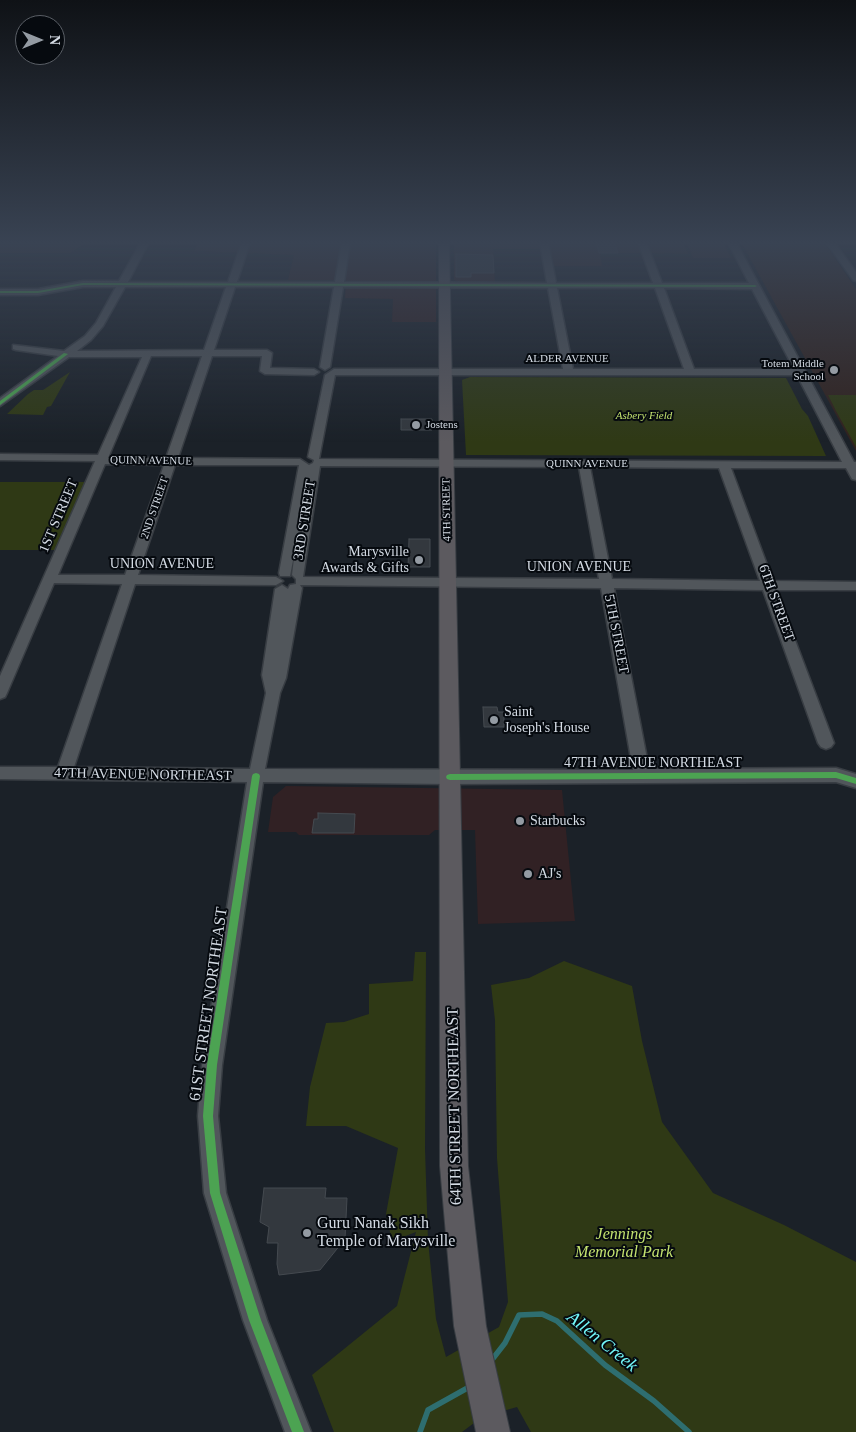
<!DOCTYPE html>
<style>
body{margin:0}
#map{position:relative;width:856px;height:1432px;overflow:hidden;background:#1b2128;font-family:"Times New Roman",serif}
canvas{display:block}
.north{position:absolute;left:15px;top:15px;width:50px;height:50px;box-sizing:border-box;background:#060a0f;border:1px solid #595e65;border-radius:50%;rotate:90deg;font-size:14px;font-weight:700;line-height:20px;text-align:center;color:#d5dce5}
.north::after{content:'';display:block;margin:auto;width:18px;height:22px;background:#949ba3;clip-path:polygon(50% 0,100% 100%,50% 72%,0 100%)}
</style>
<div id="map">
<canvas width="856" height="1432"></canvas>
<div class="north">N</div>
</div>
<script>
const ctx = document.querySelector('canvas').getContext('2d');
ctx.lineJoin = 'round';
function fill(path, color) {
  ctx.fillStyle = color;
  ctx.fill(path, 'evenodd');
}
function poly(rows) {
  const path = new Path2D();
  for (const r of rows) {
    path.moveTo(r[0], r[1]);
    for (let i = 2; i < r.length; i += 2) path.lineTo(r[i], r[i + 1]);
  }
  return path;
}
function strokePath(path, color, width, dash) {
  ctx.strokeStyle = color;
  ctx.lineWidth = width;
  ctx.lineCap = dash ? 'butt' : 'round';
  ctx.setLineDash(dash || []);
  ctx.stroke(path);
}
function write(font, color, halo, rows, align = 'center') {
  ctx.font = font + ' "Times New Roman",serif';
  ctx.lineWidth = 4;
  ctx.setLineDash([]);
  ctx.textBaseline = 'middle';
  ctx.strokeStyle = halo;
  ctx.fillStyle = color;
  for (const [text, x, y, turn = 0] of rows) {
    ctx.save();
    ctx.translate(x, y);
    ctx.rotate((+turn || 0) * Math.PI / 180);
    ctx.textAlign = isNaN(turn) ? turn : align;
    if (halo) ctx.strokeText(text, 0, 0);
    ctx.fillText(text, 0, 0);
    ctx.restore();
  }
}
fill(poly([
 [0,242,86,242,71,253,0,253],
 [198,242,436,242,436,322,392,322,393,299,345,298,346,280,288,280,294,255,194,251],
 [454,242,539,242,540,249,493,249,495,283,459,283,454,280],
 [549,242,637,242,642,253,600,253,602,266,554,266],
 [648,242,683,242,688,254,650,253],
 [686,242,723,242,731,258,693,258],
 [286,786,562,790,575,921,478,924,475,830,435,830,429,835,299,835,296,832,268,832,273,797]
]), '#312124');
fill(poly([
 [741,242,824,242,856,289,856,451]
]), '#31221e');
fill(poly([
 [70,372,51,406,47,407,43,415,7,414,28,394,34,390,43,390],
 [470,377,786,378,802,409,808,416,826,456,466,455,462,380],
 [828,395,856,395,856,447,836,411],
 [0,482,87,482,56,550,0,550],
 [415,952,426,952,425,1149,428,1241,436,1319,446,1357,499,1327,508,1302,497,1158,495,1020,491,985,529,978,564,961,632,986,642,1041,662,1122,713,1193,784,1225,856,1262,856,1432,531,1432,517,1407,482,1417,462,1432,334,1432,312,1375,397,1306,416,1232,392,1241,386,1214,398,1148,346,1126,306,1126,310,1087,326,1023,344,1022,369,1014,369,984,413,981]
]), '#2f3915');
strokePath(poly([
 [491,1361,505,1343,519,1315,542,1314,557,1321,605,1365,654,1401,689,1432],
 [420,1432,428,1410,471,1386]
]), '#2e6e70', 5.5);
const building = poly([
 [596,242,614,242,618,253,599,253,596,242],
 [456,254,493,255,494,273,471,273,471,277,456,277,456,254],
 [401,419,432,419,432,430,401,430,401,419],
 [409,539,430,539,430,567,408,567,409,539],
 [483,707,497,707,498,712,504,712,504,727,484,727,483,707],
 [318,813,355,814,354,833,312,833,314,819,318,819,318,813],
 [264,1188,326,1188,325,1198,347,1198,345,1239,320,1270,279,1275,277,1264,278,1243,267,1243,269,1227,260,1222,264,1188]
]);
fill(building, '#33383e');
strokePath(building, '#454a50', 1);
const minor = poly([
 [141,242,149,242,128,282,228,282,242,242,250,242,237,282,335,282,342,242,350,242,344,282,547,283,540,242,548,242,556,283,653,283,638,242,646,242,662,283,749,283,728,242,736,242,854,462,856,462,856,480,852,479,846,468,731,468,773,581,856,582,856,590,776,590,834,743,831,747,826,749,821,747,818,743,763,590,614,588,649,769,836,768,856,774,856,788,836,782,450,784,263,782,222,1065,218,1116,226,1193,267,1320,311,1432,285,1432,243,1320,204,1193,198,1116,202,1065,247,782,0,779,0,767,58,767,122,584,54,583,7,693,5,697,0,699,0,676,95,461,2,460,0,460,0,454,98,455,142,357,69,357,0,406,0,398,58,356,16,350,13,349,13,345,64,351,85,336,96,323,116,287,83,287,38,295,0,295,0,289,38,289,83,281,119,281,141,242],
 [125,287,226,287,204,350,77,351,91,340,103,326,125,287],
 [235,287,334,287,320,367,325,370,330,367,343,287,548,288,563,369,334,369,325,375,308,457,314,460,313,463,309,465,300,459,178,458,212,356,262,356,260,371,265,374,314,375,319,372,314,369,270,368,272,353,267,350,214,350,235,287],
 [557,288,655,288,684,369,573,369,557,288],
 [664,288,752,289,794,369,694,369,664,288],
 [151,356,202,356,166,458,108,458,151,356],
 [335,375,797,375,842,462,319,459,335,375],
 [105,464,164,465,125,575,58,575,105,464],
 [175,465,299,465,279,573,280,576,290,576,295,550,292,575,296,579,296,584,290,585,288,589,282,585,275,589,262,675,266,693,250,769,74,767,135,584,276,585,283,581,276,577,138,575,175,465],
 [320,466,579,467,599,579,303,577,320,466],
 [590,467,719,468,760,581,612,579,590,467],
 [300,585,601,588,633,770,265,769,280,693,286,678,302,588,300,585],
 [826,242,834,242,856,272,856,281,853,280,826,242]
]);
const major = poly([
 [439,242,449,242,468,1166,486,1326,510,1432,476,1432,454,1326,440,1166,439,242]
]);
strokePath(minor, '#383d43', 3);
strokePath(major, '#383d43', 2);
fill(minor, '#51565b');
fill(major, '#5c5a5f');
fill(poly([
 [83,283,755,285,757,286,755,287,83,285,38,293,0,293,0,291,38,291,83,283],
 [64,353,68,354,0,405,0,401,64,353],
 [836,772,856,778,856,784,836,778,450,780,447,779,446,777,447,775,450,774,836,772],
 [256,773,259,774,260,776,217,1065,213,1116,220,1193,261,1320,304,1432,292,1432,249,1320,210,1193,203,1116,207,1065,252,776,253,774,256,773]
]), '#4ca352');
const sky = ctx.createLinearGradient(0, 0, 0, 442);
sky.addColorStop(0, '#0f1216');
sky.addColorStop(0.55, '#394353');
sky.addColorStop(1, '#39435300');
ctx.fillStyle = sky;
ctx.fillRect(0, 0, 856, 442);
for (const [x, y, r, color] of [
 [834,370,5,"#949ba3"],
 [416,425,5,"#949ba3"],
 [419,560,5,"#949ba3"],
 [494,720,5,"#949ba3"],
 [520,821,5,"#949ba3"],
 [528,874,5,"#949ba3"],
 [307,1233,5,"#949ba3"]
]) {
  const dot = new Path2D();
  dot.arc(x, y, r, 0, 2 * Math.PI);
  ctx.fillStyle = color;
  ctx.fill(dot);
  strokePath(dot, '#060a0f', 2);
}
write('11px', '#d5dce5', '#060a0f', [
 ["ALDER AVENUE",567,359],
 ["QUINN AVENUE",151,461,1],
 ["QUINN AVENUE",587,464],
 ["2ND STREET",155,508,-71],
 ["4TH STREET",447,510,-91]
]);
write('11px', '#d5dce5', '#060a0f', [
 ["Totem Middle",824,364],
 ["School",824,377],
 ["Jostens",426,425,"left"]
], 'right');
write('italic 11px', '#c3e26f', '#060a0f', [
 ["Asbery Field",644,416]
]);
write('14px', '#d5dce5', '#060a0f', [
 ["1ST STREET",59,516,-67],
 ["3RD STREET",305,520,-81],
 ["UNION AVENUE",162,564],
 ["UNION AVENUE",579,567],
 ["6TH STREET",776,603,70],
 ["5TH STREET",616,634,79],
 ["47TH AVENUE NORTHEAST",653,763],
 ["47TH AVENUE NORTHEAST",143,775,1]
]);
write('14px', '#d5dce5', '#060a0f', [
 ["Marysville",409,552,"right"],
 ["Awards & Gifts",409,568,"right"],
 ["Saint",504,712],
 ["Joseph's House",504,728],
 ["Starbucks",530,821],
 ["AJ's",538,874]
], 'left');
write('16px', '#d5dce5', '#060a0f', [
 ["61ST STREET NORTHEAST",209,1004,-82],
 ["64TH STREET NORTHEAST",455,1106,-91]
]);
write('16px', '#d5dce5', '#060a0f', [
 ["Guru Nanak Sikh",317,1224],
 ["Temple of Marysville",317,1242]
], 'left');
write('italic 16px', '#c3e26f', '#060a0f', [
 ["Jennings",624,1235],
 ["Memorial Park",624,1253]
]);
write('italic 18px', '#72f7f9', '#060a0f', [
 ["Allen Creek",602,1342,39]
]);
</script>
